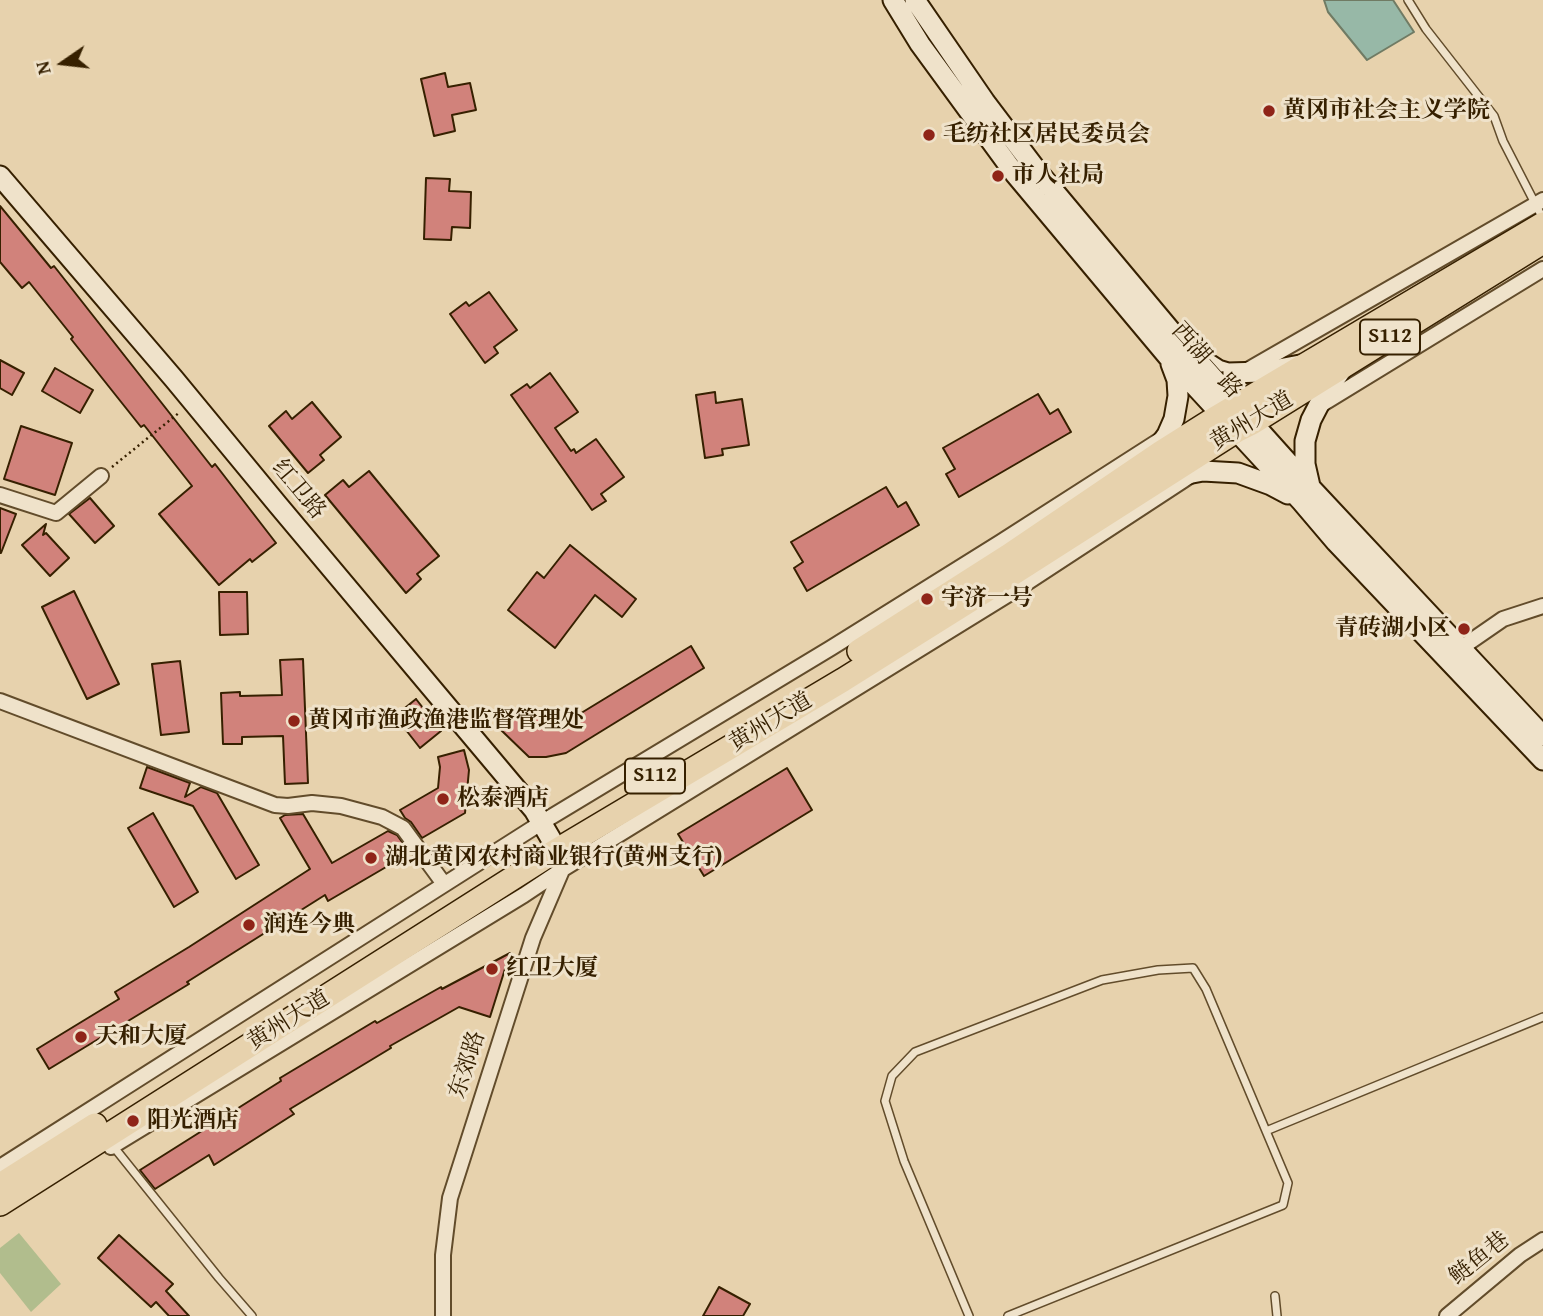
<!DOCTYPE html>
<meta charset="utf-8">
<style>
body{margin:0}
#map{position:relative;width:1543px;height:1316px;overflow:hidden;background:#e7d2ad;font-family:"Gentium Book Plus",serif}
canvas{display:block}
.north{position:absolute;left:28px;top:28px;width:70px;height:70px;-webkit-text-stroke:5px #efe2ca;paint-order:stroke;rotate:256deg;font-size:19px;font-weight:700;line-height:28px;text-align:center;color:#362000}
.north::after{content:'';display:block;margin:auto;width:24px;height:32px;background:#362000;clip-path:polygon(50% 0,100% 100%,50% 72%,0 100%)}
</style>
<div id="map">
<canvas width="1543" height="1316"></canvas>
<div class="north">N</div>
</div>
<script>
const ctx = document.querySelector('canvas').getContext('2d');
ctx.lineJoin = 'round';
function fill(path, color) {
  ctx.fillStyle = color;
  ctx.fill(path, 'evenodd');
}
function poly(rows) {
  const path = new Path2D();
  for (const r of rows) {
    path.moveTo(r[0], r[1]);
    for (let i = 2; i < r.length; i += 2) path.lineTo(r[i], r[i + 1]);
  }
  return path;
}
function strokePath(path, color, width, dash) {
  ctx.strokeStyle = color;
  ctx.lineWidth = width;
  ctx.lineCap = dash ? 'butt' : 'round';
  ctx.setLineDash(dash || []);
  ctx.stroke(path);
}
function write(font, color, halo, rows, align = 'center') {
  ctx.font = font + ' "Gentium Book Plus","Noto Serif SC",serif';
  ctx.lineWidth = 6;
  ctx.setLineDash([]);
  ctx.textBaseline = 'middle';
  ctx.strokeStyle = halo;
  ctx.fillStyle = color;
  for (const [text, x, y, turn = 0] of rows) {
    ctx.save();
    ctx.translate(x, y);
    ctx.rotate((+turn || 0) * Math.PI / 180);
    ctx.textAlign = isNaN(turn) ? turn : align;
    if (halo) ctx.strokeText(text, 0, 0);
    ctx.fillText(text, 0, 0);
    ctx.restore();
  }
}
fill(poly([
 [19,1233,61,1284,31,1312,0,1273,0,1248]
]), '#b1bd8d');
const water = poly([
 [1324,0,1393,0,1414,32,1367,60,1328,12,1324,0]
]);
fill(water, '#97b8a7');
strokePath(water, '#707b64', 2);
const building = poly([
 [445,73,448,87,470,83,476,110,452,115,455,131,434,136,421,79,445,73],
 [426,178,450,179,449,191,471,192,470,228,452,227,451,240,424,239,426,178],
 [0,206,51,268,54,266,212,467,215,464,276,543,252,562,250,559,219,585,159,514,192,486,144,425,141,427,71,339,73,337,29,282,22,288,0,262,0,206],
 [489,292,517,330,494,347,498,353,485,363,450,314,466,302,469,306,489,292],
 [0,360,24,373,12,395,0,388,0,360],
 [55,368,93,390,80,413,42,391,55,368],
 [550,373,578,412,555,428,571,451,574,449,576,453,596,439,624,477,601,494,606,501,592,510,511,395,527,384,530,388,550,373],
 [715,392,716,403,742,399,749,445,722,449,723,455,705,458,696,395,715,392],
 [1038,394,1050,414,1058,409,1071,432,959,497,946,474,955,469,943,448,1038,394],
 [312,402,341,437,320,455,324,460,308,473,269,426,286,411,292,419,312,402],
 [21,426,72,443,55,495,4,479,21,426],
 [369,471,439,556,417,574,421,579,406,593,325,495,343,480,349,487,369,471],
 [886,487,898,507,906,502,919,525,807,591,794,568,803,562,791,542,886,487],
 [90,498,114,526,95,543,69,514,90,498],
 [0,508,16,514,1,553,0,553,0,508],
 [46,524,43,535,46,533,69,558,50,576,22,545,46,524],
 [570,545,636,599,622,617,595,595,555,648,508,610,537,572,544,578,570,545],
 [74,591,119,684,87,699,42,607,74,591],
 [219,592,247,592,248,634,220,635,219,592],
 [691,646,704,668,566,753,546,757,529,757,501,730,514,716,523,724,526,717,549,719,555,729,691,646],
 [303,659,308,783,285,784,283,736,242,737,242,744,223,744,221,693,240,692,240,696,282,695,280,660,303,659],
 [180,661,189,732,161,735,152,664,180,661],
 [416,699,441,731,420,748,395,716,416,699],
 [464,750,469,770,465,813,422,838,411,822,405,818,400,810,438,788,440,767,438,757,464,750],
 [147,767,190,783,185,797,201,787,217,793,259,865,236,879,193,806,140,788,147,767],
 [787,768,812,810,704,876,678,834,787,768],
 [153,813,198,892,174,907,128,828,153,813],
 [303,814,332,863,388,831,397,835,410,853,328,901,325,895,187,982,189,984,49,1069,37,1049,119,999,115,992,189,947,310,869,280,818,285,815,303,814],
 [510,953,490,1017,459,1007,390,1046,391,1048,290,1109,294,1114,214,1165,209,1155,155,1189,140,1170,281,1081,280,1078,375,1021,377,1023,441,987,442,989,510,953],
 [119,1235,173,1284,166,1291,189,1316,169,1316,156,1302,151,1307,98,1258,119,1235],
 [719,1287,750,1304,743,1316,703,1316,719,1287]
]);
fill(building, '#d1827b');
strokePath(building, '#362000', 2);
const lane = poly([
 [1408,0,1426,29,1494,116,1503,141,1543,219],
 [1266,1131,1543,1017],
 [113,1146,219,1278,252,1316],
 [1275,1296,1277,1316],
 [969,1316,904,1161,885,1101,892,1076,915,1052,1102,980,1158,970,1193,968,1206,989,1288,1183,1283,1205,1008,1316]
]);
const street = poly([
 [1244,372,1543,200],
 [1319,406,1543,269],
 [0,495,56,513,101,476],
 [1461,648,1503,619,1543,606],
 [0,701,275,805,288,806,312,803,341,806,382,817,403,828,444,884],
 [111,1147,524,895,563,869,1022,586,1190,476],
 [0,1167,541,823,831,648,1001,542,1160,440],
 [443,1316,443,1255,450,1198,533,938,563,868],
 [1447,1316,1520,1255,1543,1240]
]);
const secondary = poly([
 [893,0,920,44,1015,174,1170,359,1302,502,1336,542,1543,760],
 [915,0,985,102,1038,172,1186,349,1310,487,1543,736],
 [0,176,174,379,278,505,534,810,551,839],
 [1201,359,1218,370,1228,373,1263,372,1300,365],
 [1152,456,1167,435,1174,419,1178,396,1177,380,1171,364],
 [1166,478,1203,471,1238,473,1271,485,1288,494],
 [1310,486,1305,464,1305,441,1311,420,1325,393,1342,369]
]);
const primary = poly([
 [859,651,1008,556,1160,453,1214,419,1543,224],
 [0,1185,95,1125],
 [0,1204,549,855,843,680,1017,571,1236,431,1252,423,1543,242]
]);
strokePath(lane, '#624c2b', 10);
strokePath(street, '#624c2b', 18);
strokePath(secondary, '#362000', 23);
strokePath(primary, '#362000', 26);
strokePath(poly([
 [112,467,180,412]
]), '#362000', 2.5, [2, 3.5]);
strokePath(lane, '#efe2ca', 7);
strokePath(street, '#efe2ca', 14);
strokePath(secondary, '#efe2ca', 19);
strokePath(primary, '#e7d2ad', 23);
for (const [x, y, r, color] of [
 [1269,111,7,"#8f2418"],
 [929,135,7,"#8f2418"],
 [998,176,7,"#8f2418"],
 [927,599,7,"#8f2418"],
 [1464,629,7,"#8f2418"],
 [294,721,7,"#8f2418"],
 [443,799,7,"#8f2418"],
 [371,858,7,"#8f2418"],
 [249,925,7,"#8f2418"],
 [492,969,7,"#8f2418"],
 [81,1037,7,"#8f2418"],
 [133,1121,7,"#8f2418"]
]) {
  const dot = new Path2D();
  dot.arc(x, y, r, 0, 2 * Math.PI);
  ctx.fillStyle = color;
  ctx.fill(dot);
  strokePath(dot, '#efe2ca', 2.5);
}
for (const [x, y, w] of [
 [1390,337,60],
 [655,776,60]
]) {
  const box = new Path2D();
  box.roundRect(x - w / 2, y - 17.5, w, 35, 5);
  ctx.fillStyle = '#efe2ca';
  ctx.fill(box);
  strokePath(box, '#362000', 2);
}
write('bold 21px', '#362000', null, [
 ["S112",1390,337],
 ["S112",655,776]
]);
write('bold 23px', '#362000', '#efe2ca', [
 ["黄冈市社会主义学院",1283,111],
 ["毛纺社区居民委员会",943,135],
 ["市人社局",1012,176],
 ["宇济一号",941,599],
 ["青砖湖小区",1450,629,"right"],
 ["黄冈市渔政渔港监督管理处",308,721],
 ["松泰酒店",457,799],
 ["湖北黄冈农村商业银行(黄州支行)",385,858],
 ["润连今典",263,925],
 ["红卫大厦",506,969],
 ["天和大厦",95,1037],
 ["阳光酒店",147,1121]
], 'left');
write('23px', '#362000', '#efe2ca', [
 ["西湖一路",1206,361,48],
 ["黄州大道",1252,422,-31],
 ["红卫路",298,490,50],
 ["黄州大道",771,723,-31],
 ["黄州大道",289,1021,-32],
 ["东郊路",468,1065,-72],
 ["鲢鱼巷",1480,1259,-39]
]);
</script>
